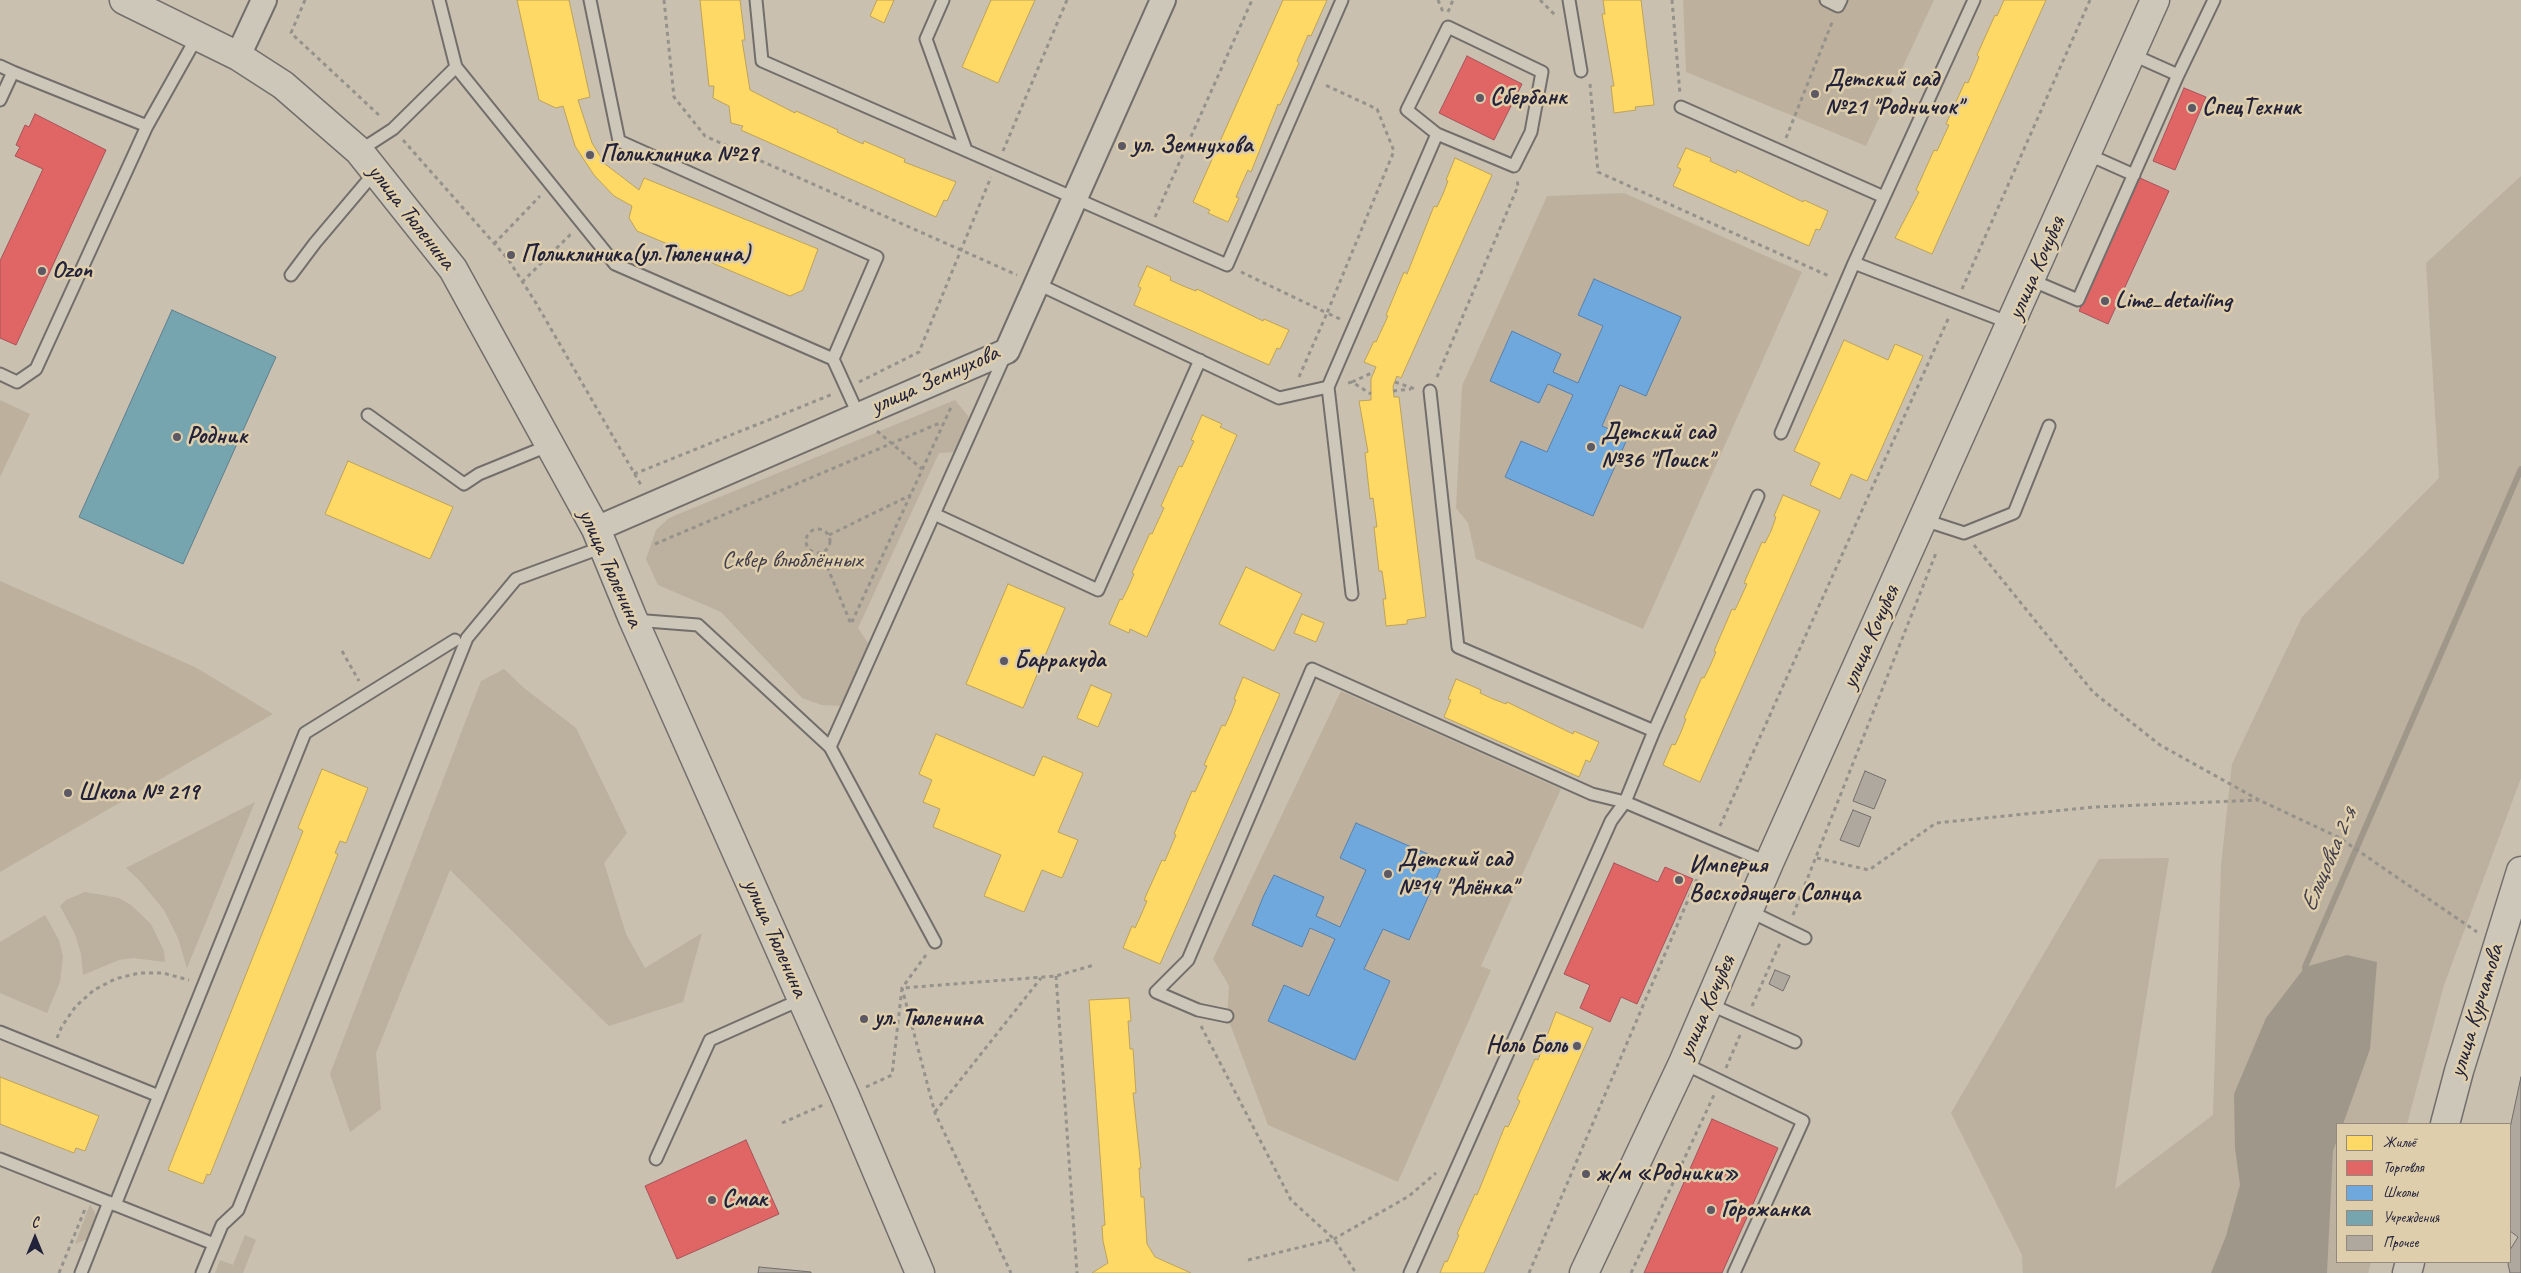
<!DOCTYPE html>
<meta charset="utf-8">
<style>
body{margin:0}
#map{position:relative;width:2521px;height:1273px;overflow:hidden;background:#c9c0af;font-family:Caveat,sans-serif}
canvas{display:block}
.legend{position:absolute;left:2336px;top:1123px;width:175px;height:140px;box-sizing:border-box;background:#dfceab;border:1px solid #93897e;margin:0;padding:6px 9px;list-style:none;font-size:15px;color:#22223b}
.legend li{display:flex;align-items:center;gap:10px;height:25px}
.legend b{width:25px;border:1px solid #93897e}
.north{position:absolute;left:10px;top:1213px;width:50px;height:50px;-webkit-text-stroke:4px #dfceab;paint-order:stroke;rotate:0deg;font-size:14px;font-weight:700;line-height:20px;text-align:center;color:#22223b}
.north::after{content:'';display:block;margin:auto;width:18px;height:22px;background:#22223b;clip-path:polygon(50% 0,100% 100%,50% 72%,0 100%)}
</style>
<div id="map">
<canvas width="2521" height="1273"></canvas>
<ul class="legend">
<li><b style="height:14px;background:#ffd966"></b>Жильё</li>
<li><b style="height:14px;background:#e06666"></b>Торговля</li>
<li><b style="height:14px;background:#6fa8dc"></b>Школы</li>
<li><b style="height:14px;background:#76a5af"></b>Учреждения</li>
<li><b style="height:14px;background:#afa89e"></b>Прочее</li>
</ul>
<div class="north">С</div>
</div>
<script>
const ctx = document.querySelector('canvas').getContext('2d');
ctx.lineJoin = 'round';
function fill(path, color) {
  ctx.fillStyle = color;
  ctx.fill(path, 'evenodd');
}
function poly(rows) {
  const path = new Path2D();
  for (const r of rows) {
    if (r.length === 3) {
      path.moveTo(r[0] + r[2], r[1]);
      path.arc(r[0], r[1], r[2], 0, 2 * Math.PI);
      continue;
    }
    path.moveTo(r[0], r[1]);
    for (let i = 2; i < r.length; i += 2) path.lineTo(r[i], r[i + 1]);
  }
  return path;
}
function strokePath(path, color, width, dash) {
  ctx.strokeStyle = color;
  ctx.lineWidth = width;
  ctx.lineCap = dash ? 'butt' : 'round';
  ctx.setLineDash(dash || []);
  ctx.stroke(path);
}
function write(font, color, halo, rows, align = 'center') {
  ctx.font = font + ' Caveat,sans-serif';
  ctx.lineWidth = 5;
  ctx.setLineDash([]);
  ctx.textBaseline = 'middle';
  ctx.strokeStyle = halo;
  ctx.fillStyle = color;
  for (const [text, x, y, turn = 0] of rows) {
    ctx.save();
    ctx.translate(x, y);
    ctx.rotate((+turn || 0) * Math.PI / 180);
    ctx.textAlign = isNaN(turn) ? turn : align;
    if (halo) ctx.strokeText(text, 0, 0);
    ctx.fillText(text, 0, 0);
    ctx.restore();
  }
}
fill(poly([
 [1683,0,1934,0,1866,146,1686,72],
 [1624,193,1802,272,1643,629,1476,559,1468,523,1456,508,1462,386,1547,196],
 [0,400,30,414,0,477],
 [0,581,195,667,273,714,0,872],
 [1341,691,1561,789,1481,966,1491,970,1398,1182,1268,1125,1227,1016,1229,986,1213,959]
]), '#bdb19e');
fill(poly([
 [2521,176,2521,778,2444,985,2407,1124,2337,1124,2337,1262,2371,1262,2368,1273,2023,1273,2022,1255,1951,1113,2099,859,2169,858,2115,1189,2213,1115,2221,866,2232,764,2302,617,2439,478,2426,263],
 [955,400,968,416,968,435,956,452,939,453,858,628,870,646,842,706,822,705,802,698,721,612,658,585,646,559,656,530,669,518],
 [504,669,524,688,576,728,627,833,604,863,626,934,645,968,702,933,683,1002,609,1026,450,870,376,1053,381,1109,350,1132,330,1074,481,681],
 [255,802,187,968,178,938,164,910,140,881,126,868],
 [85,892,119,898,131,905,151,924,164,951,165,962,133,958,119,960,83,975,81,954,75,934,60,906,66,900],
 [45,915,59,940,63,957,60,982,47,1013,0,993,0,942],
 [90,1204,95,1213,97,1222,88,1239,75,1244],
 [245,1235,256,1240,243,1273,215,1273,220,1260,233,1265]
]), '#bcb09e');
fill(poly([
 [2347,955,2377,962,2370,1049,2343,1124,2337,1124,2337,1140,2333,1151,2327,1273,2211,1273,2226,1236,2240,1185,2235,1148,2234,1094,2266,1018,2305,967]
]), '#a0978b');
const homes = poly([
 [517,0,569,0,590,97,578,100,592,143,605,164,639,190,644,178,818,249,803,290,790,296,637,231,629,218,632,206,614,196,594,175,575,146,563,106,556,108,539,100,517,0],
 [700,0,740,0,745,40,742,40,750,90,795,113,796,111,838,130,837,132,863,144,864,141,905,159,904,162,956,182,947,201,944,200,936,217,741,130,743,126,731,123,729,106,713,98,714,86,709,86,700,0],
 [877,0,894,0,884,23,870,16,877,0],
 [991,0,1035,0,998,83,962,67,991,0],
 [1283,0,1327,0,1311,36,1308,35,1297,61,1299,63,1280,105,1278,104,1251,172,1248,170,1242,183,1236,197,1239,198,1228,222,1208,213,1210,210,1193,202,1283,0],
 [1603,0,1641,0,1654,105,1635,107,1636,110,1614,113,1611,86,1614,86,1602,14,1605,14,1603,0],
 [2004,0,2046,0,1932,254,1895,238,1919,192,1916,190,1934,150,1937,151,1949,125,1946,124,1965,82,1968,83,1979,57,1977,55,1995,15,1997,16,2004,0],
 [1686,148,1711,158,1710,161,1736,173,1737,170,1803,202,1804,200,1828,211,1820,230,1816,229,1809,246,1673,186,1681,169,1677,167,1686,148],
 [1455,158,1492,175,1401,378,1397,376,1393,386,1394,397,1399,397,1426,617,1407,620,1407,624,1386,626,1383,599,1386,599,1382,571,1379,571,1374,527,1377,527,1373,498,1370,499,1365,453,1368,452,1359,401,1371,400,1371,379,1376,367,1364,362,1374,341,1376,342,1388,316,1386,315,1404,272,1407,274,1434,206,1437,207,1443,194,1448,181,1446,180,1455,158],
 [1147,266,1171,277,1170,280,1183,286,1196,291,1197,289,1263,321,1264,319,1289,330,1280,349,1277,348,1269,365,1134,305,1141,288,1138,286,1147,266],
 [1844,340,1888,360,1895,344,1923,356,1867,481,1851,474,1840,499,1810,485,1820,463,1794,451,1844,340],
 [1202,415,1222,424,1220,427,1237,435,1147,637,1130,629,1129,633,1109,624,1120,599,1122,600,1128,588,1134,574,1132,573,1150,533,1152,534,1164,508,1161,506,1179,466,1182,467,1194,441,1191,440,1202,415],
 [348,461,453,507,430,559,325,514,348,461],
 [1783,495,1820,511,1700,782,1663,765,1672,744,1675,745,1681,732,1686,719,1684,718,1702,677,1704,678,1710,666,1716,652,1714,651,1732,609,1735,610,1747,584,1744,583,1762,542,1765,543,1771,531,1776,517,1774,516,1783,495],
 [1246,567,1302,594,1274,651,1219,624,1246,567],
 [1008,584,1065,608,1023,708,966,684,1008,584],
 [1302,614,1324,623,1316,642,1294,633,1302,614],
 [1243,677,1280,694,1160,964,1123,948,1132,926,1135,928,1141,915,1147,901,1144,900,1162,860,1165,861,1176,835,1174,834,1192,791,1195,792,1207,766,1204,765,1222,725,1225,726,1231,713,1236,700,1234,699,1243,677],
 [1456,679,1481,690,1480,693,1493,699,1506,704,1507,702,1573,734,1574,731,1599,742,1590,762,1586,760,1579,777,1444,717,1451,700,1448,699,1456,679],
 [1091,685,1112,694,1098,727,1077,718,1091,685],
 [936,734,1034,776,1043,756,1083,773,1058,832,1078,840,1062,878,1042,870,1024,912,984,896,1001,855,933,827,940,809,923,802,932,780,919,774,936,734],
 [322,769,368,788,346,843,340,841,335,853,338,854,210,1175,207,1174,203,1184,168,1170,303,831,298,828,322,769],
 [1129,998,1131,1021,1128,1021,1130,1049,1133,1049,1136,1093,1133,1093,1141,1168,1139,1168,1141,1197,1144,1197,1147,1244,1155,1257,1191,1273,1092,1273,1108,1263,1103,1241,1102,1226,1105,1225,1089,1000,1129,998],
 [1556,1012,1593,1028,1484,1273,1440,1273,1445,1261,1447,1262,1459,1235,1457,1234,1475,1194,1477,1195,1505,1126,1508,1127,1520,1101,1517,1099,1535,1059,1538,1060,1556,1012],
 [0,1077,99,1116,85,1151,76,1148,74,1153,0,1124,0,1077]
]);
fill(homes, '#ffd966');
strokePath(homes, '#bda259', 1);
const shops = poly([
 [1467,56,1522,84,1494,140,1439,113,1467,56],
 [2184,88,2206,97,2175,170,2153,161,2184,88],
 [35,114,106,150,16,345,0,338,0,261,43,169,15,156,20,147,16,145,25,125,29,127,35,114],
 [2140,178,2169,191,2108,324,2079,311,2140,178],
 [1614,863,1658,882,1665,867,1693,879,1637,1004,1621,997,1610,1022,1580,1008,1590,985,1564,974,1614,863],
 [1712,1119,1778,1148,1722,1273,1644,1273,1712,1119],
 [746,1140,779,1214,677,1259,645,1186,746,1140]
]);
fill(shops, '#e06666');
strokePath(shops, '#a75259', 1);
const schools = poly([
 [1594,279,1681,317,1646,396,1620,385,1602,426,1628,437,1593,516,1505,477,1521,441,1547,452,1573,395,1548,384,1539,403,1490,381,1512,331,1561,354,1553,372,1578,383,1603,326,1578,315,1594,279],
 [1356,823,1444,861,1409,940,1383,929,1364,969,1390,981,1355,1060,1268,1021,1284,985,1309,996,1335,939,1310,928,1302,947,1252,925,1263,897,1274,875,1324,897,1316,916,1340,927,1366,870,1340,858,1356,823]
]);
fill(schools, '#6fa8dc');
strokePath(schools, '#5880ac', 1);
const public = poly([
 [172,310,276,357,183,564,79,517,172,310]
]);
fill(public, '#76a5af');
strokePath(public, '#5d7e8c', 1);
strokePath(poly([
 [2306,975,2305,967,2521,469]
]), '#a0978b', 6);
const building = poly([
 [1865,771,1886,780,1874,809,1853,801,1865,771],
 [1853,810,1871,817,1859,847,1840,840,1853,810],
 [1775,970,1790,976,1783,991,1769,984,1775,970],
 [2521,1077,2521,1273,2510,1273,2508,1264,2510,1250,2518,1237,2510,1231,2510,1128,2521,1077],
 [759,1267,811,1272,811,1273,758,1273,759,1267]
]);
fill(building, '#afa89e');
strokePath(building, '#726e6b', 1);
const lane = poly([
 [439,0,456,67],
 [590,0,619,141,877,257,833,359],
 [756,0,762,61,1227,265,1342,0],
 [943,0,926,39,966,150],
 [1569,0,1581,71],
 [1826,0,1838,6,1841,0],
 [1974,0,1854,263,2010,323],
 [2131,54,2178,75,2214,0],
 [0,66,13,72],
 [0,100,13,72,147,126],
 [1681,107,1884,197],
 [359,151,393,129,456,67,615,264,833,359,858,414],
 [2087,154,2134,175],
 [291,275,315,243,375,172],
 [2031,280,2078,300,2178,75],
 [1038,284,1279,398,1328,387,1352,594],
 [0,374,17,382,36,369,147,126,198,35],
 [1328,387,1437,134,1407,110,1448,27,1542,72,1531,132,1514,166,1437,134],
 [1430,391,1458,647,1654,731],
 [368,415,464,484,479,474,550,445],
 [1781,433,1854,263],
 [1758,496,1654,731,1625,802,1769,863],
 [934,514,1098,590,1200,360],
 [1924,520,1964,533,2014,513,2049,426],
 [634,620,698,625,830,747,1006,353],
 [830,747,935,942],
 [1749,911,1805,938],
 [1709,1004,1795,1042],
 [1227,1016,1198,1010,1156,992,1188,960,1312,669,1592,794,1625,802,1611,821,1410,1273],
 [0,1032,159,1096],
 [1683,1063,1803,1121,1734,1273],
 [0,1159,214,1244],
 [656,1159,710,1040,802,999],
 [115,1205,305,733,455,640],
 [81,1273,109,1202],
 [202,1273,222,1225,238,1210,467,638,516,579,603,547]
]);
const street = poly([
 [238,56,264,0],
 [596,529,1007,351,1163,0]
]);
const secondary = poly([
 [124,0,238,56,283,85,359,151,453,269,596,529,633,619,845,1096,920,1273],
 [2445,1124,2459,1071,2521,871],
 [1584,1273,1683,1063,1769,863,2155,0],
 [2407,1273,2410,1262]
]);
strokePath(lane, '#726e6b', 15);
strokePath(street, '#726e6b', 28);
strokePath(secondary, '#726e6b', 31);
strokePath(poly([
 [305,0,291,33,381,117],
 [664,0,674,97,705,136,1017,275],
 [1438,0,1443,12],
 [1540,0,1556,16],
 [1672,0,1680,94],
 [1448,12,1453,0],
 [1590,84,1598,172,1831,277],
 [1786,138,1833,20],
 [403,140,508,259,536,303,641,485],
 [1003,151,1067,0],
 [1155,217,1252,0],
 [494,244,540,196],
 [1241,272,1327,313,1394,151,1377,109,1323,84],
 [522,282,571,234],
 [1962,289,2090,0],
 [1299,377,1327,313,1340,319],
 [1437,377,1518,186,1517,180],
 [859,382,919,352,991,177],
 [1352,382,1374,372],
 [1395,382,1415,389],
 [1348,383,1352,382,1371,394],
 [1393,391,1411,389],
 [877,431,922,469],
 [634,474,833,394],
 [818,541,12],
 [829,535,911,495],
 [655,544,942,422],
 [1974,545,2093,692,2160,745,2259,800,2338,837,2477,932],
 [821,552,851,624,952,405],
 [342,651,359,681],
 [1720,826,1949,317],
 [1817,858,1869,870,1936,823,2094,807,2259,800],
 [1793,915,1936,553],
 [926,955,902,988,935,1113,1011,1273],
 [1056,976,1077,1273],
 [1752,1006,1780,943],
 [1201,1026,1291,1200,1334,1239,1356,1273],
 [57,1038,62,1026,76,1006,94,990,115,979,139,973,163,973,189,980],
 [1726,1068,1740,1035],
 [866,1087,892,1075,902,988,1056,976,1094,965],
 [935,1112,1041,978],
 [782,1123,823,1105],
 [1248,1260,1334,1239,1409,1196,1436,1173],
 [59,1273,85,1209],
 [1529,1273,1708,853],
 [1631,1273,1714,1095]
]), '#95918b', 3, [4, 4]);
strokePath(lane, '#cdc7ba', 11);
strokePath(street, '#cdc7ba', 24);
strokePath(secondary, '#cdc7ba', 28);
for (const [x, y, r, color] of [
 [1815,94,5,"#5c5964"],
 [1480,98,5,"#5c5964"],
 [2192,108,5,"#5c5964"],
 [1122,146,5,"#5c5964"],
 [590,155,5,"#5c5964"],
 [511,255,5,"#5c5964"],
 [42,271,5,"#5c5964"],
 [2105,301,5,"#5c5964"],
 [177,437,5,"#5c5964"],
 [1591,447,5,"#5c5964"],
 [1004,661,5,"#5c5964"],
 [68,793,5,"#5c5964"],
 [1388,874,5,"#5c5964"],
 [1679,880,5,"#5c5964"],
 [864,1019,5,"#5c5964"],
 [1577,1046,5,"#5c5964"],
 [1586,1174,5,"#5c5964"],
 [712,1200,5,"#5c5964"],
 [1711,1210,5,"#5c5964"]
]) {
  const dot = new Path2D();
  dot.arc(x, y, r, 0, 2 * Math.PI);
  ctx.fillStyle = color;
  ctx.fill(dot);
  strokePath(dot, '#dfceab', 2);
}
write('bold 24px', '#22223b', '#dfceab', [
 ["Детский сад",1825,80],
 ["№21 \"Родничок\"",1825,108],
 ["Сбербанк",1490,98],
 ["СпецТехник",2202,108],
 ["ул. Земнухова",1132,146],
 ["Поликлиника №29",600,155],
 ["Поликлиника(ул.Тюленина)",521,255],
 ["Ozon",52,271],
 ["Lime_detailing",2115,301],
 ["Детский сад",1601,433],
 ["№36 \"Поиск\"",1601,461],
 ["Родник",187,437],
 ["Барракуда",1014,661],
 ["Школа № 219",78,793],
 ["Детский сад",1398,860],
 ["№14 \"Алёнка\"",1398,888],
 ["Империя",1689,866],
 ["Восходящего Солнца",1689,894],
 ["ул. Тюленина",874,1019],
 ["Ноль Боль",1567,1046,"right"],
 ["ж/м «Родники»",1596,1174],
 ["Смак",722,1200],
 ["Горожанка",1721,1210]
], 'left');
write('24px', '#22223b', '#dfceab', [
 ["улица Тюленина",411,217,52],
 ["улица Кочубея",2037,268,-66],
 ["улица Земнухова",935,380,-24],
 ["улица Тюленина",610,568,66],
 ["улица Кочубея",1871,637,-66],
 ["улица Тюленина",775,938,66],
 ["улица Кочубея",1707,1007,-66],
 ["улица Курчатова",2477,1011,-73]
]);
write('24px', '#403d4d', '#dfceab', [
 ["Сквер влюблённых",792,561]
]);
write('italic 25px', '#43404e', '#dfceab', [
 ["Ельцовка 2-я",2329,860,-67]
]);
</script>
